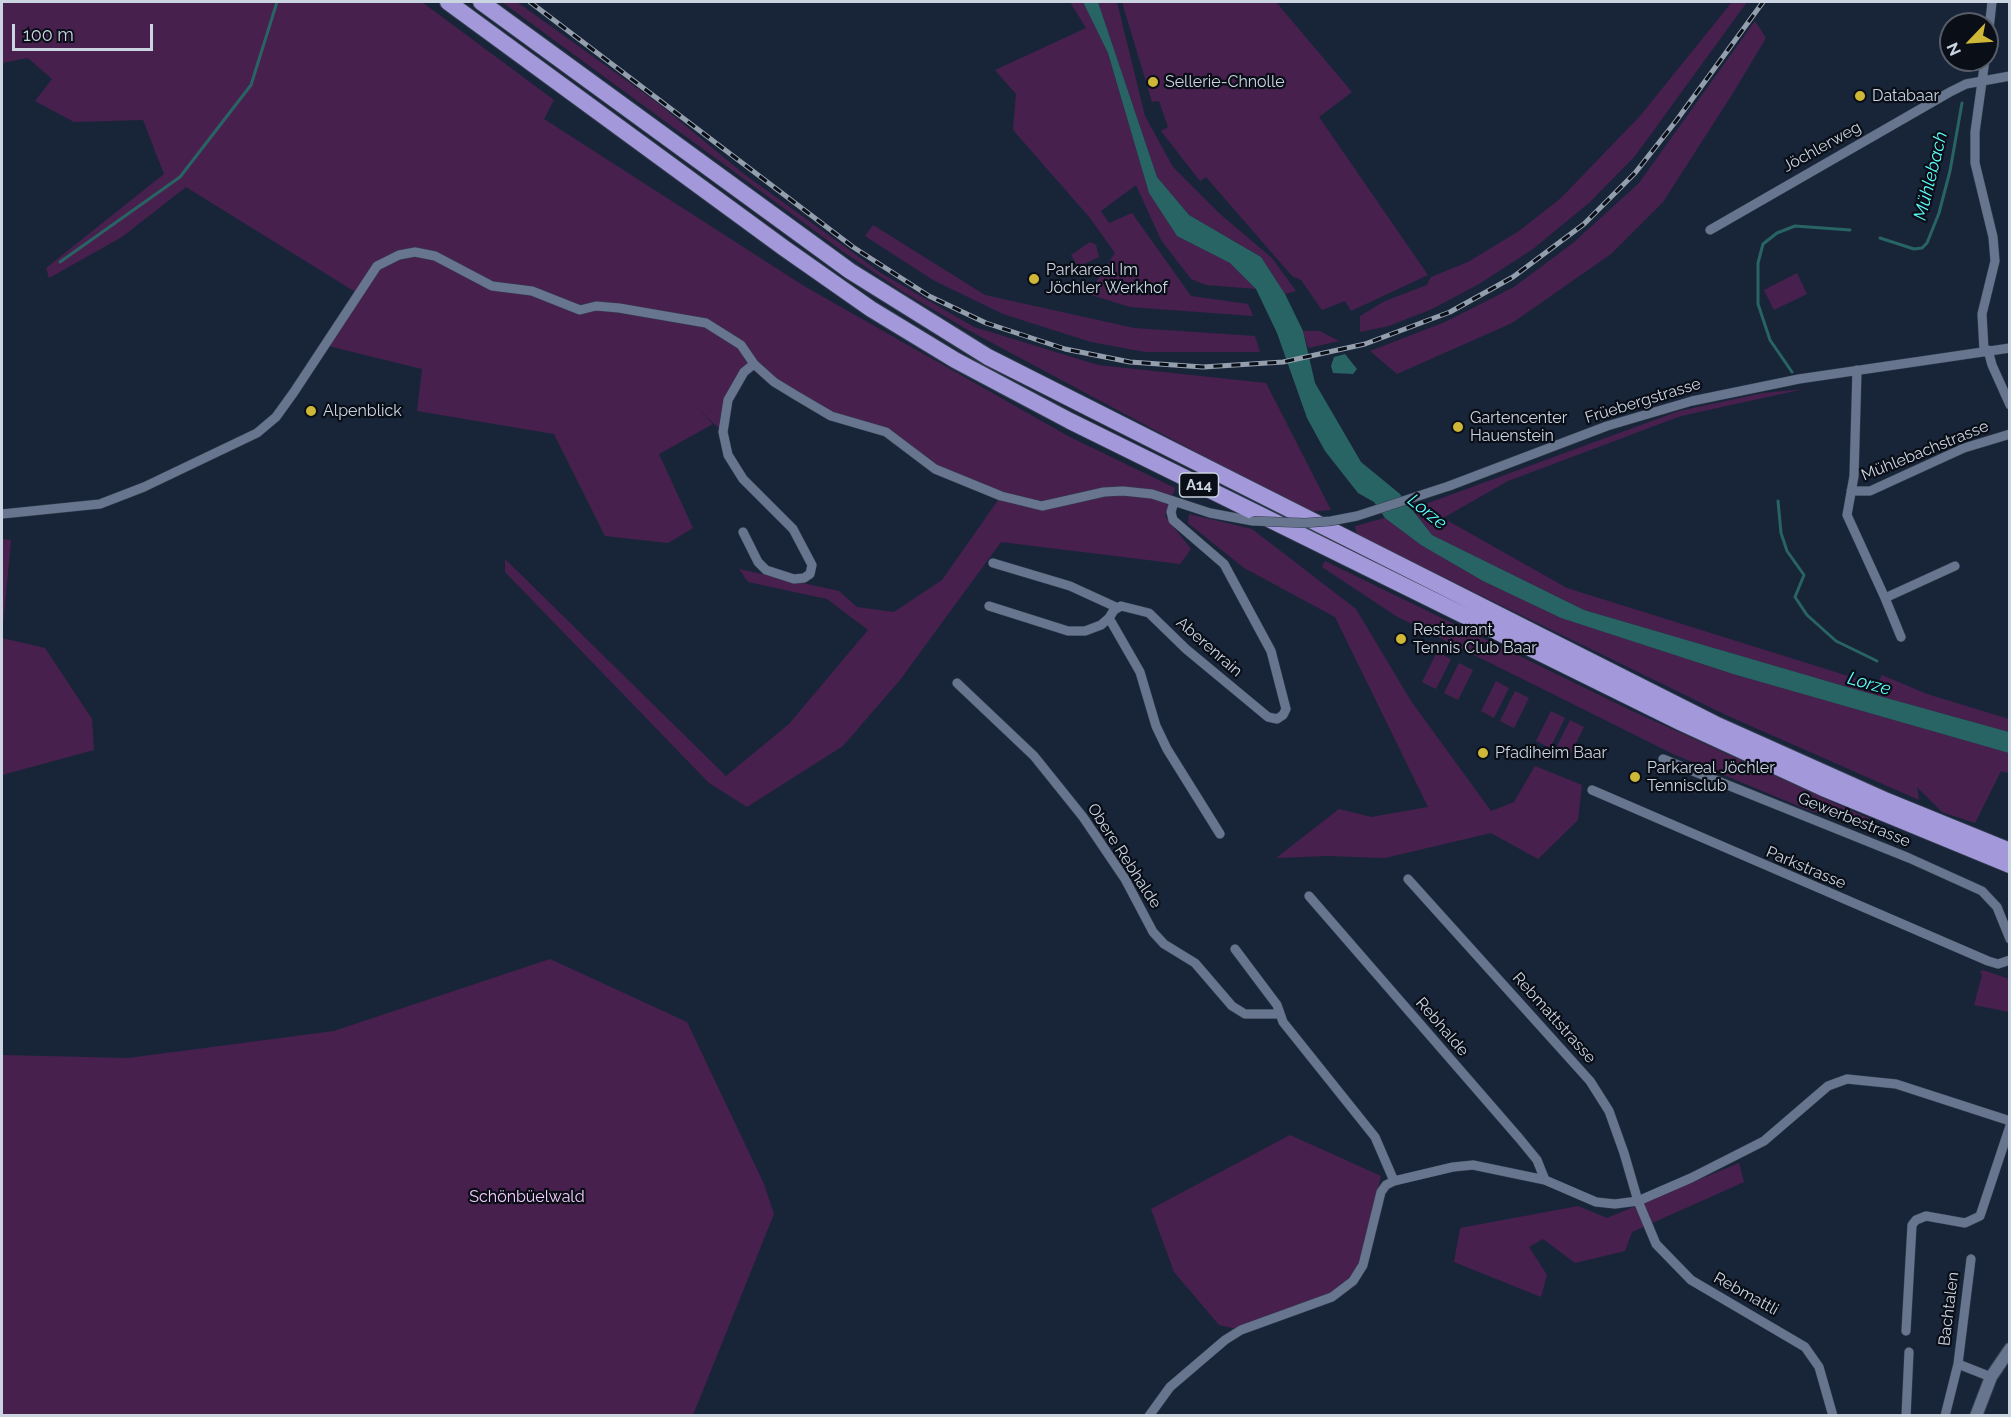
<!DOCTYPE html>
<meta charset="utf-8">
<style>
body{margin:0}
#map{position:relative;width:2011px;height:1417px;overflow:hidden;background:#182539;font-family:Raleway,sans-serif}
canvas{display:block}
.frame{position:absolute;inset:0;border:3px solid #cbd4e1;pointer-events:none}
.north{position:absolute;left:1939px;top:12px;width:60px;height:60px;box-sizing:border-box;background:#090e17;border:2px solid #575d68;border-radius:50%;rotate:245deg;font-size:16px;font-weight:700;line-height:24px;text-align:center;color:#cbd4e1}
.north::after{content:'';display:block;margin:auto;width:21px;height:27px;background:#cfb837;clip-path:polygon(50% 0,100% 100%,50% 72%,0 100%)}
.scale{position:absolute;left:12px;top:24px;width:141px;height:27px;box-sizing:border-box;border:3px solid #cbd4e1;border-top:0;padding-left:8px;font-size:18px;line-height:21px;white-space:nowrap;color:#cbd4e1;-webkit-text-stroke:4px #090e17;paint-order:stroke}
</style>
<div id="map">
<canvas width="2011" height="1417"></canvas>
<div class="frame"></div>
<div class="north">N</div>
<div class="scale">100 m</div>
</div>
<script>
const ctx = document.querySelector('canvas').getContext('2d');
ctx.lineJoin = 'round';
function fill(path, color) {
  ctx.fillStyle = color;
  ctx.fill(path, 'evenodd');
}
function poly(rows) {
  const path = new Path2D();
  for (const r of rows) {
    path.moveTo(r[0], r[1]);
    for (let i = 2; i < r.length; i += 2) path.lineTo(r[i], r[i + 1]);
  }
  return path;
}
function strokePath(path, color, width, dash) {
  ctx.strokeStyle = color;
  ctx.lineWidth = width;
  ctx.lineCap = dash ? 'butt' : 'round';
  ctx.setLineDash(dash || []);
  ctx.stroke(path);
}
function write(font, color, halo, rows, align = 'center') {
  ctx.font = font + ' Raleway,sans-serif';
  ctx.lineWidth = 4.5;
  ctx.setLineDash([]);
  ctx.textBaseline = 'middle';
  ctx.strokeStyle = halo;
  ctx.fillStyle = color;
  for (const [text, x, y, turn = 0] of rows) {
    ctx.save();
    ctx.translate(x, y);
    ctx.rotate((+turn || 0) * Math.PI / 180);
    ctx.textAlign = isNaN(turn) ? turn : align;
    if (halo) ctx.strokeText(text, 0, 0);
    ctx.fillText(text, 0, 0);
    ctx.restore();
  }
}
fill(poly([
 [2,2,422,2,554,100,544,119,804,286,1068,436,1175,488,1165,516,1191,549,1180,564,1001,542,900,680,843,746,747,807,709,783,505,572,505,559,726,776,789,724,868,630,827,599,748,582,739,569,839,591,857,607,894,612,942,580,1001,496,953,476,886,432,831,416,754,364,734,386,723,432,696,407,713,424,659,454,693,528,668,543,605,536,554,434,417,411,422,369,324,345,357,293,186,187,122,237,49,278,46,268,164,174,143,120,74,122,35,101,52,79,28,58,2,63],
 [502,2,517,2,659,104,744,174,881,273,974,327,1098,365,1266,383,1331,510,1308,512,968,330,905,293,845,253],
 [1070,2,1083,2,1108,53,1149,193,1177,236,1230,263,1256,289,1206,285,1191,279,1161,240,1136,185,1101,211,1109,223,1132,213,1191,296,1248,304,1253,316,1130,307,1088,294,1115,253,1090,218,1013,130,1016,94,995,70,1086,28],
 [1098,2,1117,2,1145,116,1173,167,1220,214,1272,258,1296,291,1285,294,1261,257,1189,215,1157,177],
 [1122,2,1276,2,1352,92,1319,117,1428,275,1351,311,1345,301,1322,310,1301,280,1292,276,1206,177,1200,181,1161,131,1168,127,1159,101,1152,102],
 [1732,2,1747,2,1635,156,1590,202,1533,249,1479,284,1432,309,1389,326,1360,332,1360,316,1385,301,1427,285,1431,277,1468,262,1519,231,1561,198,1640,116],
 [1755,21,1766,38,1733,93,1663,202,1611,254,1512,323,1397,374,1370,351,1445,322,1514,287,1573,243,1639,183],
 [873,225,985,295,1134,328,1255,336,1260,352,1145,352,1091,342,1003,314,933,280,865,236],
 [1090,242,1096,245,1099,257,1078,267,1071,255],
 [1797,273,1807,294,1774,310,1764,290],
 [1303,331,1320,331,1339,341,1308,348],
 [1804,389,1681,416,1508,481,1443,518,1567,588,1877,685,1882,675,1927,694,2009,719,2009,732,1854,689,1584,610,1432,535,1412,509,1679,411,1763,393],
 [1189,514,1252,529,1356,609,1411,701,1491,811,1514,802,1535,766,1582,785,1578,820,1538,859,1491,833,1385,858,1328,856,1276,858,1339,809,1371,817,1428,807,1335,617,1244,568,1188,523],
 [1385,518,1421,545,1483,581,1561,618,1733,674,2009,753,2009,773,2001,771,1975,823,1942,812,1917,787,1919,800,1726,715,1357,535,1355,526],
 [2,539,11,540,2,637],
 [1325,561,1630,710,1872,820,1813,812,1673,754,1396,616,1322,567],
 [2,638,45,648,92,719,94,750,2,775],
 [1437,652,1451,659,1436,689,1422,682],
 [1459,663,1473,670,1458,700,1444,693],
 [1496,681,1509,688,1494,718,1481,711],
 [1515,691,1529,698,1514,728,1500,721],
 [1551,711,1565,718,1550,748,1536,741],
 [1570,720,1584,727,1569,757,1555,750],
 [550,959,687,1022,764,1184,774,1214,693,1415,2,1415,2,1055,128,1058,334,1031],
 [1983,970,2009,979,2009,1012,1974,1005,1982,975,1980,972],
 [1290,1135,1381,1176,1355,1283,1241,1330,1219,1325,1174,1272,1151,1209],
 [1739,1163,1744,1182,1632,1232,1625,1251,1575,1263,1543,1239,1529,1247,1547,1275,1541,1297,1454,1262,1460,1228,1578,1206,1607,1218]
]), '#48204e');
fill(poly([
 [1083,2,1098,2,1157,177,1189,215,1261,257,1285,294,1303,331,1315,383,1361,462,1400,494,1432,535,1584,610,1854,689,2009,732,2009,753,1733,674,1561,618,1483,581,1421,545,1385,518,1374,502,1358,493,1325,451,1307,418,1277,333,1256,289,1230,263,1177,236,1149,193,1108,53],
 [1345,354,1357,369,1353,374,1333,373,1331,366,1334,357]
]), '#296464');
strokePath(poly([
 [1880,238,1914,249,1922,248,1927,243,1939,213,1950,171,1962,103],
 [60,262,180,177,251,85,277,2],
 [1792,372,1770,340,1758,304,1758,263,1763,244,1777,233,1795,226,1850,230],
 [1778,501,1781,533,1787,551,1804,575,1795,597,1807,615,1836,641,1877,661]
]), '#296464', 3);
const minor = poly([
 [1987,47,1992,2],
 [1710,230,1950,92,1966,84,2010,76],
 [1984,350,1982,314,1995,261,1993,237,1975,163,1975,132,1985,60],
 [1988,350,1992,365,2010,405],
 [1857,370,1854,476,1847,515,1885,598,1955,566],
 [1449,486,1607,426,1692,401,1799,379,2010,348],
 [1851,491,1870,491,1964,448,2010,434],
 [1174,502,1171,512,1173,520,1224,564,1271,651,1286,709,1283,715,1277,719,1268,717,1186,649,1149,613,1121,606,1114,610,1109,618,1140,672,1156,726,1167,749,1220,834],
 [2,514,100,504,144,487,257,433,276,417,294,392,377,266,399,255,415,252,435,256,492,286,532,291,580,310,596,306,619,308,706,323,741,345,754,364,774,382,797,396,831,416,886,432,935,469,1001,496,1042,506,1104,492,1123,491,1152,494,1210,513,1253,521],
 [743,532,758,562,766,570,794,579,804,578,810,574,812,565,793,529,743,479,728,455,723,432,728,400,744,372,754,364],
 [993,563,1070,586,1118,608],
 [1885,598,1901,637],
 [989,606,1068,631,1085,631,1101,625,1109,618],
 [957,683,1034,756,1083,817,1125,879,1153,932,1164,944,1195,963,1232,1006,1245,1014,1279,1014],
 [1663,759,1909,858,1982,891,1997,907,2010,939],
 [1592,790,1988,961,1998,964,2010,960],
 [1408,879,1590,1081,1609,1111,1624,1153,1638,1201,1656,1244,1691,1280,1805,1347,1819,1367,1833,1416],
 [1309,896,1519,1138,1537,1160,1545,1180],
 [1235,949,1277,1005,1283,1022,1375,1137,1394,1181],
 [1906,1331,1912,1225,1916,1220,1926,1216,1965,1223,1980,1216,2010,1126],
 [1958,1364,1971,1259],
 [1149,1416,1170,1387,1225,1340,1241,1330,1332,1297,1353,1281,1363,1265,1381,1192,1386,1185,1394,1181,1453,1167,1473,1165,1545,1180,1596,1202,1615,1204,1638,1201,1691,1178,1764,1141,1828,1086,1847,1079,1896,1084,2010,1121],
 [1906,1416,1909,1352],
 [1945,1416,1958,1364,1991,1377]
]);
const tertiary = poly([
 [1976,1416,1991,1377,2010,1349]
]);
const motorway = poly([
 [448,2,784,248,871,309,955,360,1070,421,1682,723,1823,788,2010,865],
 [481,2,850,271,988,357,1715,724,1887,801,2010,851]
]);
strokePath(minor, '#343e4e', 10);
strokePath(tertiary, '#343e4e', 14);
strokePath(motorway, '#343e4e', 18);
strokePath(minor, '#67768e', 9);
strokePath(tertiary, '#67768e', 12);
strokePath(motorway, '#a399da', 16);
const rail = poly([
 [530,2,853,247,929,296,986,323,1065,349,1130,362,1203,367,1283,362,1365,344,1450,312,1513,277,1584,224,1635,173,1676,121,1763,2]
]);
strokePath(rail, '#949fae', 5);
strokePath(rail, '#090e17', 3, [9]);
const minorBridge = poly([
 [1253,521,1305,523,1331,521,1357,516,1449,486]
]);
strokePath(minorBridge, '#343e4e', 10, []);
strokePath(minorBridge, '#67768e', 9);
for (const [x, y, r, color] of [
 [1153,82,6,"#cfb837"],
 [1860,96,6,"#cfb837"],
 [1034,279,6,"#cfb837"],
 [311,411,6,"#cfb837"],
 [1458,427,6,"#cfb837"],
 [1401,639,6,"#cfb837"],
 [1483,753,6,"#cfb837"],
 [1635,777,6,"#cfb837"]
]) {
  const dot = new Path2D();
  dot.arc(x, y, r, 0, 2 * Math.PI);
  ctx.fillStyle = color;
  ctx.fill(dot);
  strokePath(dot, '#090e17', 2);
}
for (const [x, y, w] of [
 [1199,485,39]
]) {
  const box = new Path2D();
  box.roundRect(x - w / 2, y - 12, w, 24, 4.5);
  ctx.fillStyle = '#090e17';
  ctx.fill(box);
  strokePath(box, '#cbd4e1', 1.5);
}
write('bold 15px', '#cbd4e1', null, [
 ["A14",1199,485]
]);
write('16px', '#cbd4e1', '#090e17', [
 ["Sellerie-Chnolle",1165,82],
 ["Databaar",1872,96],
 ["Parkareal Im",1046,270],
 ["Jöchler Werkhof",1046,288],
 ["Alpenblick",323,411],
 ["Gartencenter",1470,418],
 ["Hauenstein",1470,436],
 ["Restaurant",1413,630],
 ["Tennis Club Baar",1413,648],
 ["Pfadiheim Baar",1495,753],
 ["Parkareal Jöchler",1647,768],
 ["Tennisclub",1647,786]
], 'left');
write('16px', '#cbd4e1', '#090e17', [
 ["Jöchlerweg",1822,147,-29],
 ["Früebergstrasse",1643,401,-17],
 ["Mühlebachstrasse",1925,451,-22],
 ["Aberenrain",1209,647,41],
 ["Gewerbestrasse",1854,820,22],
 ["Obere Rebhalde",1124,856,57],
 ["Parkstrasse",1806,868,23],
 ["Rebmattstrasse",1554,1018,48],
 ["Rebhalde",1442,1027,49],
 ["Rebmattli",1746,1294,29],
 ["Bachtalen",1949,1309,-83]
]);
write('16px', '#f6ccfc', '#090e17', [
 ["Schönbüelwald",527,1197]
]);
write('italic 18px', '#5dfdfc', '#090e17', [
 ["Mühlebach",1931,176,-76],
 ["Lorze",1427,512,39],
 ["Lorze",1869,684,16]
]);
</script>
